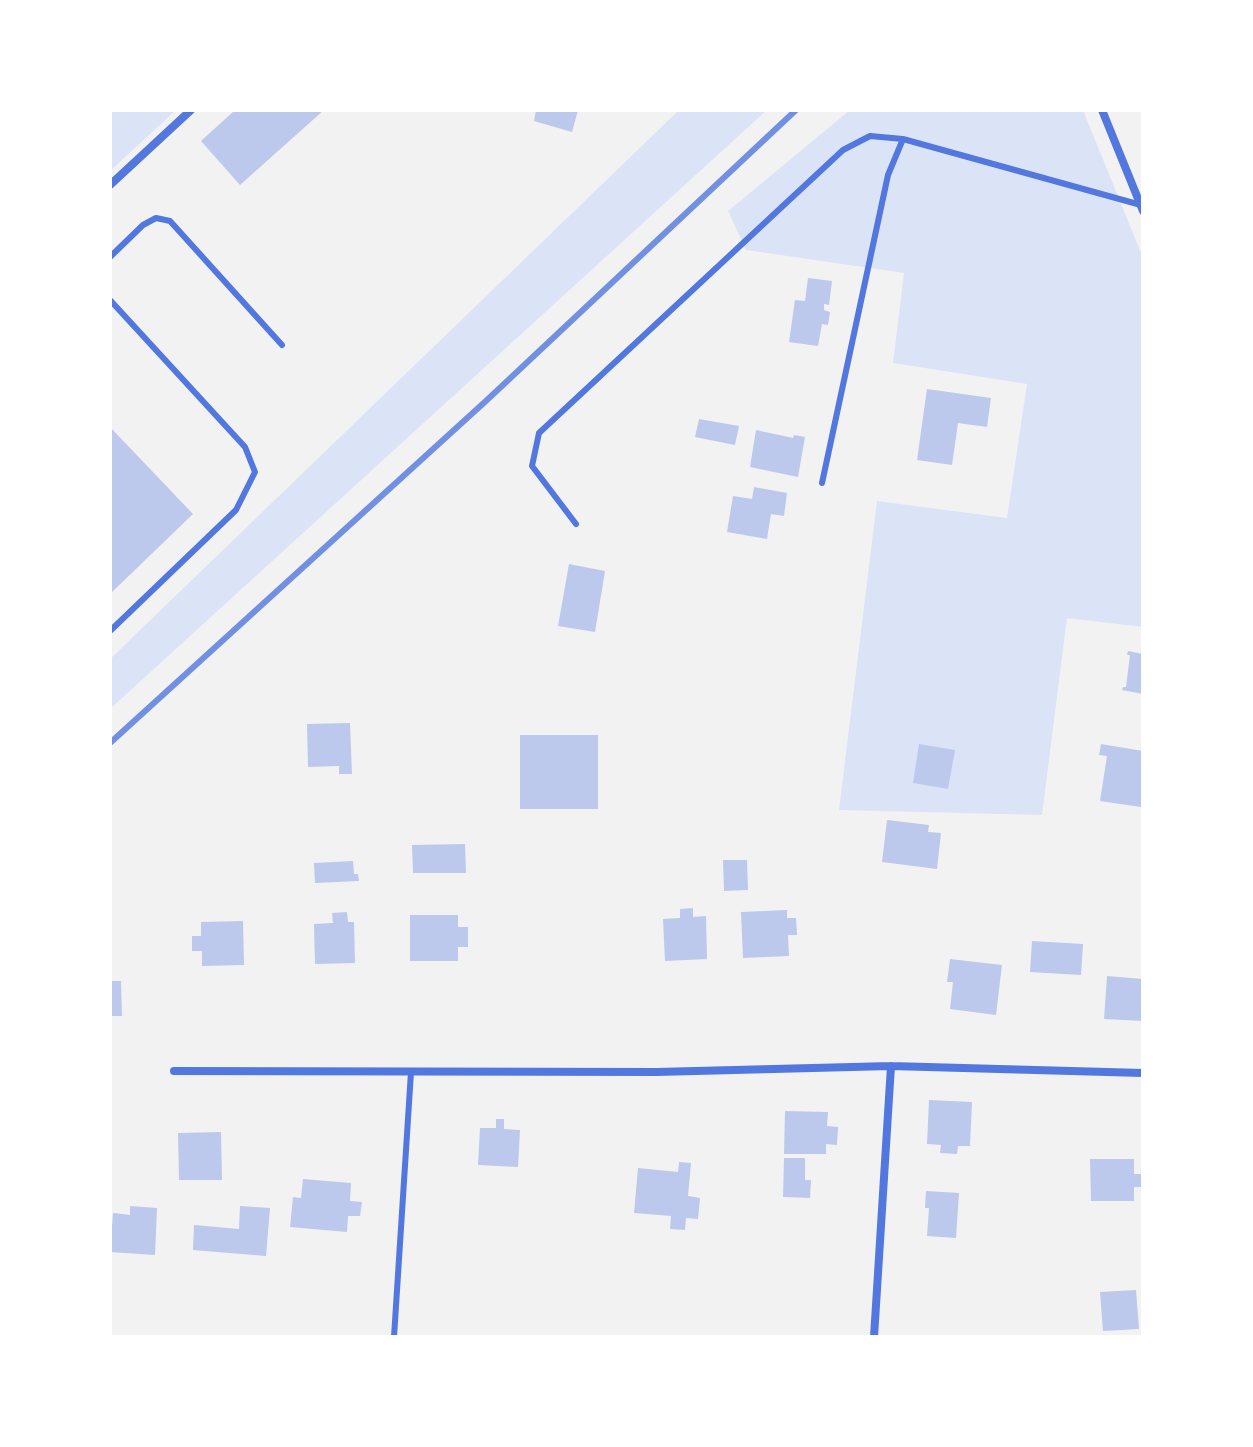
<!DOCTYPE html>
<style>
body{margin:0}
#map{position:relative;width:1253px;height:1447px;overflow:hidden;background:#f2f2f2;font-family:"Noto Sans",sans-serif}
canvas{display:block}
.frame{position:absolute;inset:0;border:112px solid #fff;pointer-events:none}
</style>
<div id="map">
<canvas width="1253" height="1447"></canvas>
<div class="frame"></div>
</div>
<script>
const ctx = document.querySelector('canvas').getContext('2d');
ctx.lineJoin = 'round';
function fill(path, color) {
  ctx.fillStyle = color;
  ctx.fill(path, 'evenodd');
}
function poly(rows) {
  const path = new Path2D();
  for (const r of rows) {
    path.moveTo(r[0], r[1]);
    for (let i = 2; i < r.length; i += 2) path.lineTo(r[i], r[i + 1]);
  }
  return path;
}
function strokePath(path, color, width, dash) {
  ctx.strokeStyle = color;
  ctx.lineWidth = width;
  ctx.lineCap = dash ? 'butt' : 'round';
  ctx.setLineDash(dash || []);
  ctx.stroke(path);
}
fill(poly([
 [110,110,176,110,110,171],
 [679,110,767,110,110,709,110,659],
 [850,110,1083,110,1143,258,1143,627,1067,618,1042,815,839,810,877,501,1007,518,1027,384,893,363,904,273,746,250,728,211]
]), '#dbe4f7');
fill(poly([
 [235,110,324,110,240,185,201,141],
 [536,110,578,110,572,132,534,121],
 [808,278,832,281,829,305,824,304,824,310,830,312,828,325,822,324,818,346,789,342,795,300,805,301],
 [927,389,991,398,987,427,958,423,952,465,917,460],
 [699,419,739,426,735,445,695,437],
 [110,427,193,514,110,594],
 [756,430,793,438,794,435,805,437,798,477,750,467],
 [754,487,787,493,784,516,771,514,767,539,727,532,733,496,752,499],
 [569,564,605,571,595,632,558,626],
 [1128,651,1143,654,1143,694,1122,690,1123,687,1126,687,1130,655,1127,655],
 [350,723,352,774,339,774,339,766,308,767,307,724],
 [520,735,598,735,598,809,520,809],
 [919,744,955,750,948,789,913,783],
 [1101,744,1143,751,1141,807,1100,801,1107,756,1099,755],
 [887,820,929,825,928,832,941,833,937,869,882,862],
 [465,844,466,873,413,873,412,845],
 [723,860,747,860,748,890,724,891],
 [353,861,354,874,358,874,359,881,315,883,314,863],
 [693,908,693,917,706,916,707,959,665,961,663,919,680,918,680,909],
 [787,910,787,918,796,918,797,935,788,935,789,956,743,958,741,912],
 [347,912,348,922,354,922,355,963,315,964,314,924,333,923,332,913],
 [410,915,458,915,458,927,468,927,468,947,458,947,458,961,410,961],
 [243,921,244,965,202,966,202,951,192,951,192,936,201,936,201,922],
 [1032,941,1083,944,1081,975,1030,972],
 [950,959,1002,965,996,1015,950,1009,953,982,947,982],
 [1107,976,1143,979,1143,1021,1104,1019],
 [110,981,121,981,122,1016,110,1016],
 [929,1100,972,1102,970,1146,958,1146,957,1154,940,1153,941,1145,927,1144],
 [785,1111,828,1112,827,1126,838,1127,837,1145,826,1144,826,1154,784,1154],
 [496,1119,504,1119,504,1129,520,1130,518,1167,478,1165,480,1128,496,1128],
 [221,1132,222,1180,179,1180,178,1133],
 [784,1158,805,1158,805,1180,811,1180,810,1198,783,1197],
 [1090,1159,1134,1159,1134,1174,1141,1174,1141,1187,1134,1187,1134,1201,1091,1201],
 [679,1162,691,1163,688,1196,700,1198,698,1219,686,1218,685,1230,670,1229,671,1216,634,1213,638,1168,678,1172],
 [303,1179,351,1183,350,1201,362,1202,360,1216,348,1216,347,1232,290,1227,293,1197,301,1198],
 [926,1191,959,1193,956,1238,927,1236,929,1208,925,1208],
 [130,1206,157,1208,155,1255,110,1252,113,1213,130,1215],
 [240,1206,270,1208,266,1256,193,1250,194,1225,239,1229],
 [1136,1290,1139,1329,1103,1331,1100,1292]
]), '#bdc9ec');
strokePath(poly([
 [110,257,143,225,156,218,170,221,282,345],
 [110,300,245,447,255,472,236,510,110,631],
 [822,483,888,175,903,139],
 [576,524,532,466,539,433,843,150,870,136,903,139,1141,205],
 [394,1337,411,1072]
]), '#5277de', 6);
strokePath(poly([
 [1102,110,1143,211],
 [110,185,191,110],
 [174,1071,656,1072,891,1066,1143,1073],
 [874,1337,891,1066]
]), '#5277de', 8);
strokePath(poly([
 [110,743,487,400,796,110]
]), '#7290e2', 6);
</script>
